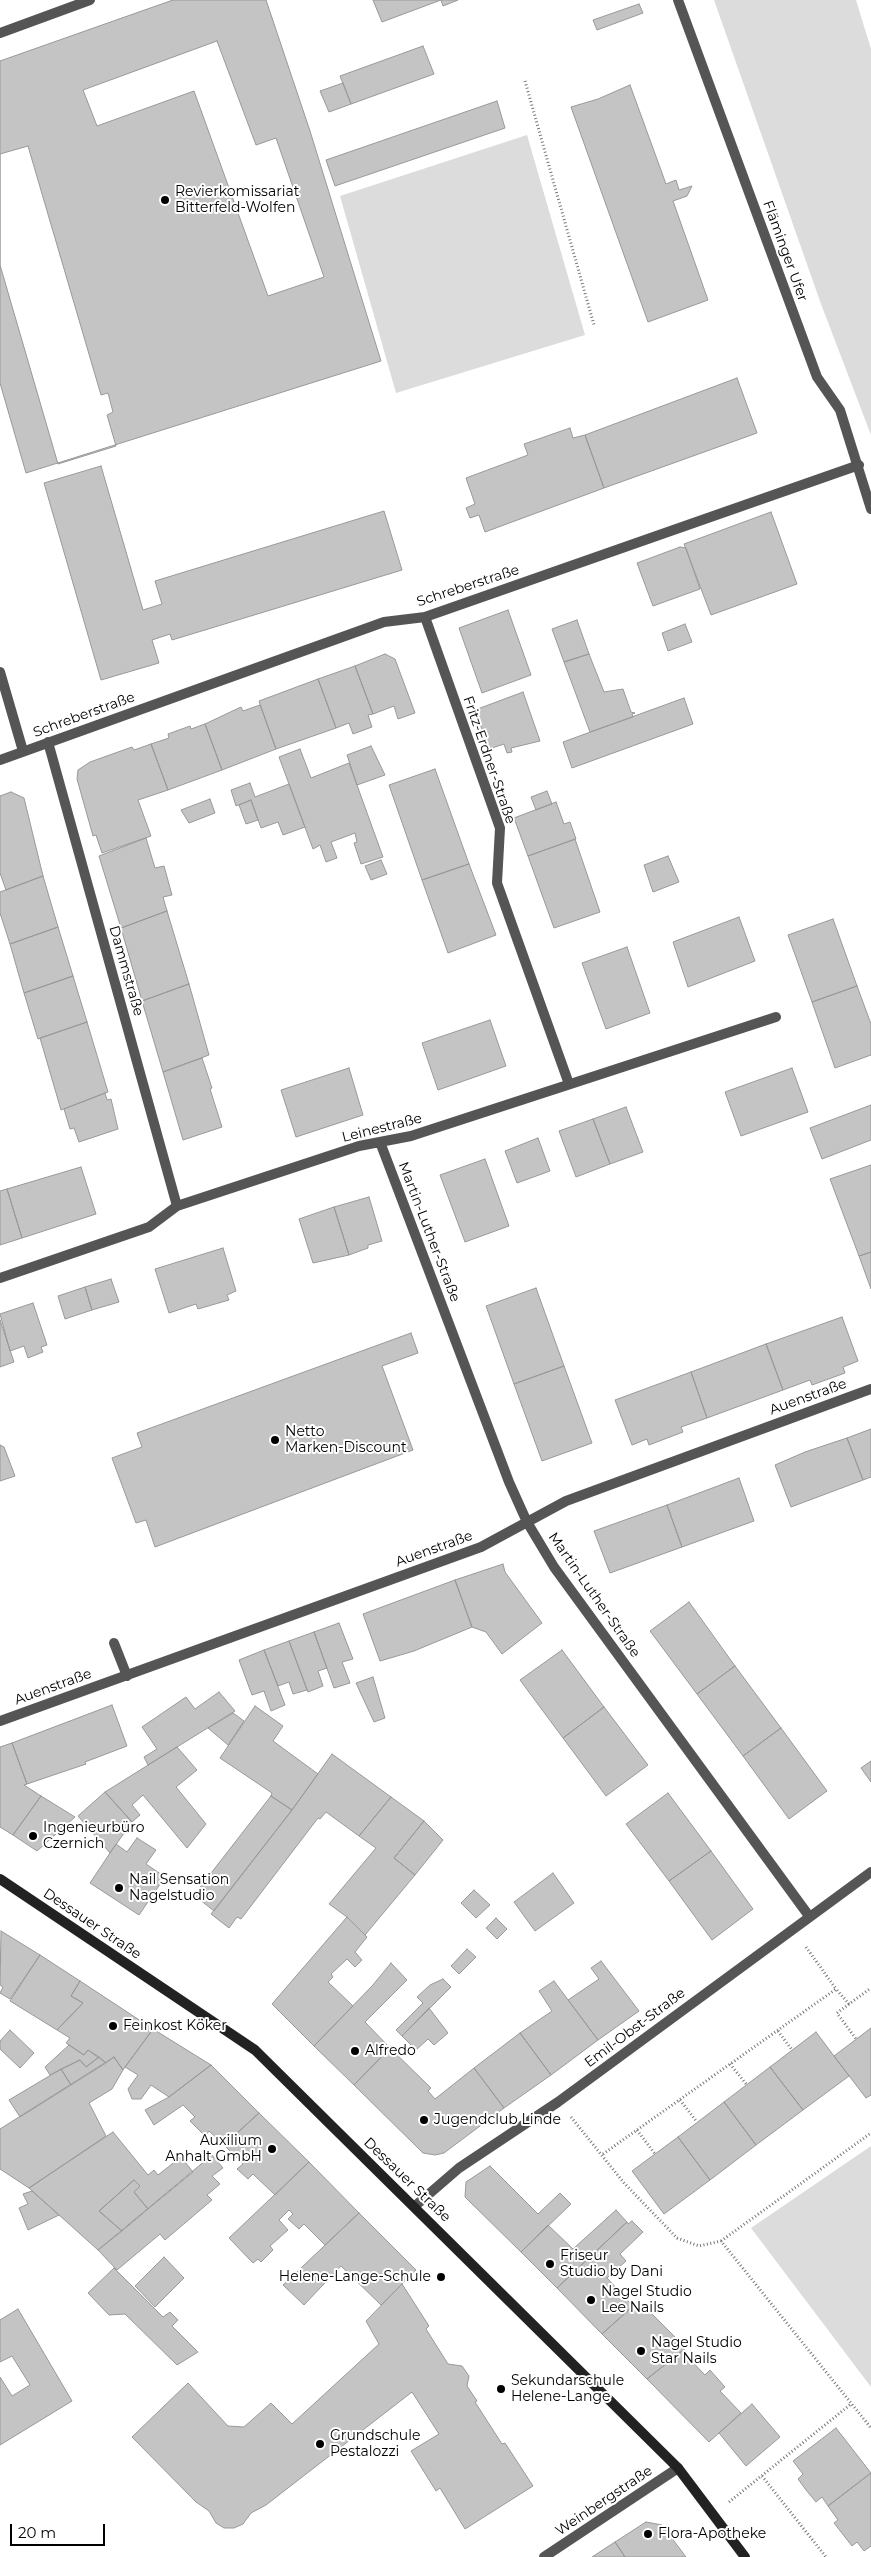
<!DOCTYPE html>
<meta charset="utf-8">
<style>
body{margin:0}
#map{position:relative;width:871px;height:2557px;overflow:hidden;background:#fff;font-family:Montserrat,sans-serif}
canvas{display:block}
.scale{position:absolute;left:10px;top:2524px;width:95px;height:22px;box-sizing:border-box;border:2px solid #000;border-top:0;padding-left:6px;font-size:15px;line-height:18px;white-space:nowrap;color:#000;-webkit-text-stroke:4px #fff;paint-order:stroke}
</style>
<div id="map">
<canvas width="871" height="2557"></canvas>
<div class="scale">20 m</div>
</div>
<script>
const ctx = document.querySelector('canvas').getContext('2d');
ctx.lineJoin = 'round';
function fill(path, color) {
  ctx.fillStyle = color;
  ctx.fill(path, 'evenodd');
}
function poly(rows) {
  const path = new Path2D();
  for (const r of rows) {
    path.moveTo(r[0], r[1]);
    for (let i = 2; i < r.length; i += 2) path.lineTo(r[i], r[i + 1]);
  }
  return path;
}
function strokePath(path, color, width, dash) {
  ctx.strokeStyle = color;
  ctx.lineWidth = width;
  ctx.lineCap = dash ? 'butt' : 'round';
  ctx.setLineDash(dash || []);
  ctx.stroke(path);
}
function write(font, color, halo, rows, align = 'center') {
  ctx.font = font + ' Montserrat,sans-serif';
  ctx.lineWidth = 4;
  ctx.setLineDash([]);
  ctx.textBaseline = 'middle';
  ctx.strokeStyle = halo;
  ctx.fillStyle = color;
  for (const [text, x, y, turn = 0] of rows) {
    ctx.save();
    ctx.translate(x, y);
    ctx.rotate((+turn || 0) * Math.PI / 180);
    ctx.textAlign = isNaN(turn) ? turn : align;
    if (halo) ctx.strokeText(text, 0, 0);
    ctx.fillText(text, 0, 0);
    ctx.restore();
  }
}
fill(poly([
 [714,0,856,0,871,49,871,435,821,304],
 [527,135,585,335,396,393,340,196],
 [871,2146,871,2387,751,2228]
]), '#dcdcdc');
const building = poly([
 [173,0,266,0,310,131,381,361,26,473,0,383,0,61,173,0],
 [373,0,458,0,443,6,441,0,382,22,373,0],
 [639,4,643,13,597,30,593,20,639,4],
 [217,41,256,145,276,138,324,277,268,296,194,91,97,126,83,90,217,41],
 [423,46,434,74,351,104,340,76,423,46],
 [343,83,351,104,329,112,320,91,343,83],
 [630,85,666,184,676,180,679,190,692,186,687,196,673,201,708,300,648,322,571,107,598,99,630,85],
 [497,101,505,128,335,186,326,160,497,101],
 [28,146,101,395,108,393,113,412,107,415,116,446,58,464,0,265,0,154,28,146],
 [737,378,757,433,604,488,585,435,737,378],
 [570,428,573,438,585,435,604,488,485,532,479,515,470,518,466,508,475,504,466,478,528,455,524,444,570,428],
 [101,466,143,610,162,604,155,581,384,511,402,570,172,640,170,634,152,640,159,663,101,680,44,483,101,466],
 [771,512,797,584,711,615,684,544,771,512],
 [680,547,686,548,700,589,653,606,637,563,680,547],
 [508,610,531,675,482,693,459,628,508,610],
 [577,620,589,654,564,662,552,629,577,620],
 [685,624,692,642,668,651,662,633,685,624],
 [385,654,395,659,415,713,398,719,394,706,373,714,355,666,385,654],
 [589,654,604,692,623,689,631,712,635,713,632,714,633,717,590,732,564,662,589,654],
 [355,666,373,714,368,715,372,727,353,734,349,723,336,728,318,679,355,666],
 [318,679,336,728,276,749,259,701,318,679],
 [523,692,540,741,511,748,512,752,507,753,504,744,489,749,475,710,523,692],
 [684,698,693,724,572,768,563,742,684,698],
 [260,705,276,749,222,770,205,724,241,707,243,711,260,705],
 [205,724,222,770,168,790,151,744,169,738,168,734,190,726,191,729,205,724],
 [151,744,168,790,138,800,151,836,102,853,96,835,93,836,77,779,78,770,90,762,132,747,134,750,151,744],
 [371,746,385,775,357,785,347,755,371,746],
 [300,749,311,778,349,763,383,857,361,864,354,843,357,842,355,833,331,842,337,858,326,862,320,845,313,849,279,757,300,749],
 [435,769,469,864,422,880,389,785,435,769],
 [250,783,255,797,289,784,305,827,283,835,278,822,261,828,251,800,236,806,231,790,250,783],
 [547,791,552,804,536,810,531,797,547,791],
 [11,792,24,798,43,876,6,890,0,873,0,796,11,792],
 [210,799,215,813,189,823,181,810,210,799],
 [251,800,258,820,246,824,239,805,251,800],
 [556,802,564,824,570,822,576,839,528,856,514,818,556,802],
 [146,838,155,868,164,866,172,895,163,897,167,911,121,928,99,856,146,838],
 [575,839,600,912,554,928,528,856,575,839],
 [668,856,679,882,653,892,644,865,668,856],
 [381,860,387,874,371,880,365,866,381,860],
 [469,864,496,935,448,953,422,880,469,864],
 [43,876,58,927,10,944,0,913,0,892,43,876],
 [167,911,189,984,142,1001,121,928,167,911],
 [739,917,755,961,688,987,673,942,739,917],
 [833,919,857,986,812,1002,788,935,833,919],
 [58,927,73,976,24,993,10,944,58,927],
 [627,947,650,1013,606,1029,582,963,627,947],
 [73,976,87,1022,38,1039,24,993,73,976],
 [189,984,209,1055,163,1072,142,1001,189,984],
 [857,986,871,1024,871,1055,835,1068,812,1002,857,986],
 [490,1020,506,1066,438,1090,422,1043,490,1020],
 [87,1022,108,1092,61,1110,40,1038,87,1022],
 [202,1058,212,1088,210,1089,222,1127,183,1140,163,1072,202,1058],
 [349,1068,363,1115,296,1137,281,1090,349,1068],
 [792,1068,808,1112,741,1136,725,1092,792,1068],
 [105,1093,107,1100,111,1099,118,1129,79,1142,74,1128,70,1129,64,1109,105,1093],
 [871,1105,871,1140,822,1159,810,1128,871,1105],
 [626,1107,643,1152,610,1164,593,1119,626,1107],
 [593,1119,610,1164,576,1177,559,1131,593,1119],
 [538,1138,550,1171,517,1183,505,1151,538,1138],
 [485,1159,509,1226,465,1242,440,1175,485,1159],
 [871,1165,871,1252,859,1256,830,1179,871,1165],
 [81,1167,96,1214,22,1238,7,1189,81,1167],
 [7,1189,22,1238,0,1245,0,1191,7,1189],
 [369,1197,382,1241,368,1245,368,1248,349,1255,334,1207,369,1197],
 [334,1207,349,1255,313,1263,299,1219,334,1207],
 [223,1248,236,1291,227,1295,229,1300,198,1309,196,1304,169,1313,155,1269,223,1248],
 [871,1252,871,1289,859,1256,871,1252],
 [111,1279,119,1302,92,1310,85,1287,111,1279],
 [85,1287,92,1310,65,1319,58,1296,85,1287],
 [536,1288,564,1366,514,1384,486,1306,536,1288],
 [33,1303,47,1345,41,1347,43,1352,28,1358,24,1346,10,1351,0,1314,33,1303],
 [842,1317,858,1361,843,1367,845,1373,812,1385,810,1380,783,1390,766,1344,842,1317],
 [0,1320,14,1362,0,1367,0,1320],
 [411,1333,418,1353,382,1366,413,1450,155,1547,146,1520,136,1523,112,1458,142,1447,137,1433,411,1333],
 [766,1344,783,1390,707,1418,691,1372,766,1344],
 [564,1366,592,1443,542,1461,514,1384,564,1366],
 [691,1372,707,1418,681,1427,683,1432,649,1445,647,1439,632,1445,615,1400,691,1372],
 [871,1429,871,1477,863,1480,847,1438,871,1429],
 [847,1438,863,1480,791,1507,775,1465,805,1452,847,1438],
 [0,1445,4,1447,15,1476,0,1481,0,1445],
 [739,1478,754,1521,682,1547,667,1505,739,1478],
 [667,1505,682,1547,610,1573,594,1531,667,1505],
 [503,1564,505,1572,542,1623,502,1654,486,1632,472,1627,455,1580,503,1564],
 [455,1580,472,1627,414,1651,380,1661,363,1614,455,1580],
 [689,1602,735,1666,697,1694,650,1631,689,1602],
 [339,1623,353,1659,342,1662,350,1683,334,1688,314,1632,339,1623],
 [314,1632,327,1668,318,1671,323,1686,308,1692,289,1641,314,1632],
 [289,1641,307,1690,293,1694,289,1682,278,1686,264,1650,289,1641],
 [264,1650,285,1705,271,1711,264,1691,252,1695,239,1660,264,1650],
 [562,1650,604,1707,563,1738,520,1680,562,1650],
 [735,1666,781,1728,743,1756,697,1694,735,1666],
 [373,1677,385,1718,374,1722,356,1683,373,1677],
 [219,1692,235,1711,148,1765,144,1757,157,1749,142,1727,186,1697,195,1709,219,1692],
 [112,1705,127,1746,85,1762,86,1764,27,1784,12,1743,112,1705],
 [255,1706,283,1726,273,1741,318,1774,292,1810,271,1796,272,1793,220,1758,255,1706],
 [604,1707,648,1765,606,1796,563,1738,604,1707],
 [233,1713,244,1721,228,1745,208,1728,233,1713],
 [781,1728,827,1791,789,1819,743,1756,781,1728],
 [12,1743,27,1784,24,1785,41,1796,13,1835,0,1827,0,1747,12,1743],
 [177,1747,197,1770,176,1787,206,1824,187,1848,143,1795,132,1805,140,1815,132,1822,105,1792,177,1747],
 [332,1754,391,1797,359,1836,326,1812,320,1819,318,1818,241,1919,237,1917,229,1928,211,1914,292,1810,332,1754],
 [871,1761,871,1782,861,1768,871,1761],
 [105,1792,132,1822,110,1853,78,1816,105,1792],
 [668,1793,711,1851,669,1881,626,1824,668,1793],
 [41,1796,75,1817,37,1851,13,1835,41,1796],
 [271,1796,292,1810,214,1911,194,1895,271,1796],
 [391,1797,424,1821,394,1858,415,1875,365,1935,347,1917,329,1904,376,1848,359,1836,391,1797],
 [424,1821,443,1840,415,1875,394,1858,424,1821],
 [137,1838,156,1850,146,1864,165,1877,139,1915,90,1883,116,1844,127,1852,137,1838],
 [711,1851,753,1909,712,1940,669,1881,711,1851],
 [553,1873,574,1903,535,1931,514,1902,553,1873],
 [474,1890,490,1905,476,1918,461,1903,474,1890],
 [347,1917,367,1937,355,1952,362,1960,355,1967,347,1959,331,1974,333,1977,328,1982,353,2006,314,2046,272,2004,347,1917],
 [496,1918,507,1929,497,1939,486,1928,496,1918],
 [1,1931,40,1955,10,1999,0,1993,3,1987,0,1985,1,1931],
 [467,1949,476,1957,459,1974,451,1966,467,1949],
 [40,1955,80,1981,71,1996,83,2003,57,2030,10,2001,40,1955],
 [601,1961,639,2011,598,2040,568,2000,599,1979,591,1968,601,1961],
 [391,1963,407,1980,365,2022,390,2048,354,2085,314,2046,372,1986,391,1963],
 [443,1979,451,1987,402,2036,396,2030,423,2003,417,1997,430,1985,443,1979],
 [80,1981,153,2029,123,2070,114,2057,106,2063,88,2050,84,2055,66,2043,70,2038,57,2030,83,2003,71,1996,80,1981],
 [554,1981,598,2040,551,2075,520,2033,552,2011,539,1991,554,1981],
 [429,2008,448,2033,434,2045,428,2039,416,2050,402,2036,429,2008],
 [871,2028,871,2095,866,2098,834,2056,871,2028],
 [153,2029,211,2065,169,2097,151,2085,141,2099,132,2099,128,2089,138,2075,125,2067,153,2029],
 [10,2030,34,2053,20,2068,0,2049,0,2041,10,2030],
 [816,2032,849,2076,803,2110,770,2067,816,2032],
 [520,2033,551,2075,504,2108,474,2068,520,2033],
 [69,2045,84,2055,88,2050,99,2057,86,2067,80,2060,50,2075,45,2067,69,2045],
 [390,2048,431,2088,428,2091,435,2099,474,2068,504,2108,444,2153,435,2155,423,2153,354,2085,390,2048],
 [99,2057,106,2063,71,2085,61,2069,80,2060,86,2067,99,2057],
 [114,2057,123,2070,112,2089,89,2103,106,2136,29,2188,0,2169,0,2129,114,2057],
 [211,2065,259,2113,224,2145,209,2131,205,2136,190,2121,195,2117,183,2105,154,2125,145,2110,169,2097,211,2065],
 [770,2067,803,2110,756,2145,724,2102,770,2067],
 [61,2069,71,2085,20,2117,9,2100,61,2069],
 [724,2102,756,2145,710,2180,678,2137,724,2102],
 [259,2113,309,2162,275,2195,253,2174,248,2179,237,2169,243,2164,224,2145,259,2113],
 [113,2132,148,2175,154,2170,158,2175,181,2157,193,2172,148,2209,134,2192,140,2186,134,2180,99,2211,122,2231,98,2250,29,2188,113,2132],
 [678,2137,710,2180,664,2214,632,2171,678,2137],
 [212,2155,223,2168,212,2176,220,2184,207,2195,212,2200,165,2240,160,2234,117,2270,98,2250,212,2155],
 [309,2162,359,2213,325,2245,304,2224,299,2229,288,2219,293,2214,289,2210,279,2220,288,2230,270,2246,273,2250,261,2262,258,2259,253,2263,229,2238,309,2162],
 [490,2166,538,2214,560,2193,571,2204,521,2252,465,2197,466,2182,490,2166],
 [134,2180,140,2186,134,2192,148,2209,122,2231,99,2211,134,2180],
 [32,2191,59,2215,28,2230,19,2208,28,2204,23,2194,32,2191],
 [616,2210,627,2222,557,2288,521,2252,548,2225,573,2249,616,2210],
 [359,2213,416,2270,381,2305,341,2266,304,2305,283,2285,359,2213],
 [632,2221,643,2232,620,2254,626,2261,607,2278,633,2306,602,2334,557,2288,627,2222,628,2224,632,2221],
 [164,2257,184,2278,155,2307,135,2286,164,2257],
 [114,2268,163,2317,170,2312,178,2320,172,2326,198,2352,177,2365,125,2314,109,2315,88,2293,114,2268],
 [402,2284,429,2326,426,2329,448,2364,462,2366,469,2376,467,2386,477,2401,475,2402,502,2444,505,2443,533,2486,465,2529,440,2488,436,2491,411,2451,439,2434,412,2392,266,2505,251,2513,243,2524,234,2528,224,2528,216,2523,209,2511,196,2502,132,2437,188,2383,228,2426,244,2427,271,2403,292,2424,379,2344,366,2321,402,2284],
 [639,2301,686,2348,647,2379,602,2334,639,2301],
 [18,2309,72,2401,0,2445,0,2377,12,2396,30,2385,12,2356,0,2362,0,2320,18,2309],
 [682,2351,705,2375,710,2370,725,2387,720,2391,741,2413,709,2442,647,2379,682,2351],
 [752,2404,780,2437,746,2466,719,2433,752,2404],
 [836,2428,871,2473,828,2506,822,2497,816,2502,806,2490,798,2479,803,2474,793,2461,836,2428],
 [871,2473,871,2546,864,2551,857,2542,852,2546,834,2523,838,2520,828,2506,871,2473],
 [646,2522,662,2525,686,2557,625,2557,615,2542,646,2522],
 [615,2542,625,2557,592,2557,615,2542]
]);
fill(building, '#c4c4c4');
strokePath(building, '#999', 1);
strokePath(poly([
 [525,81,594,325],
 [806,1947,836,1989],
 [849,2004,837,2013,856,2039],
 [778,2031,792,2050],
 [730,2064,747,2085],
 [680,2100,697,2122],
 [571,2117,624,2183,677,2238,699,2246,721,2241,871,2428],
 [637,2130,655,2154],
 [603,2154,836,1989,849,2004,871,1988],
 [721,2241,871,2133],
 [762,2476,826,2557],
 [729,2502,851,2404]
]), '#777', 3, [1, 2.5]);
strokePath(poly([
 [114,1643,127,1676]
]), '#555', 10);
strokePath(poly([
 [678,0,817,377,840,410,871,509],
 [0,33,90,0],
 [425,617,500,828,497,883,569,1084],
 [0,672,23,751],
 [48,742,177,1206],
 [0,760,384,622,425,617,859,465],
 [380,1142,509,1482,527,1522,554,1567,809,1916],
 [0,1278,149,1227,177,1206,359,1146,411,1136,776,1017],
 [0,1721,481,1547,566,1501,871,1389],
 [415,2206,459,2168,558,2102,871,1872],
 [544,2557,678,2468]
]), '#555', 10);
strokePath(poly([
 [0,1879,255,2050,678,2468,745,2557]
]), '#222', 10);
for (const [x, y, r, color] of [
 [165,200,5,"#000"],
 [275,1440,5,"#000"],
 [33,1836,5,"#000"],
 [119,1888,5,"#000"],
 [113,2026,5,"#000"],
 [355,2051,5,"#000"],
 [424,2120,5,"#000"],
 [272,2149,5,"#000"],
 [550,2264,5,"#000"],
 [441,2277,5,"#000"],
 [591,2300,5,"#000"],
 [641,2351,5,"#000"],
 [501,2389,5,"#000"],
 [320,2444,5,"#000"],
 [648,2534,5,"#000"]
]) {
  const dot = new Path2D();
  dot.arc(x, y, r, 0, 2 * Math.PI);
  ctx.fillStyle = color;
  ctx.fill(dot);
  strokePath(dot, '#fff', 2);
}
write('14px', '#000', '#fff', [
 ["Revierkomissariat",175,192],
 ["Bitterfeld-Wolfen",175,208],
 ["Netto",285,1432],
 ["Marken-Discount",285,1448],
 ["Ingenieurbüro",43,1828],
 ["Czernich",43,1844],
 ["Nail Sensation",129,1880],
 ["Nagelstudio",129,1896],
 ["Feinkost Köker",123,2026],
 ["Alfredo",365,2051],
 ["Jugendclub Linde",434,2120],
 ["Auxilium",262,2141,"right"],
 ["Anhalt GmbH",262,2157,"right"],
 ["Friseur",560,2256],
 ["Studio by Dani",560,2272],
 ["Helene-Lange-Schule",431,2277,"right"],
 ["Nagel Studio",601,2292],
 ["Lee Nails",601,2308],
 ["Nagel Studio",651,2343],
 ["Star Nails",651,2359],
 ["Sekundarschule",511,2381],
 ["Helene-Lange",511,2397],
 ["Grundschule",330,2436],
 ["Pestalozzi",330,2452],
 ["Flora-Apotheke",658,2534]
], 'left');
write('14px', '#000', '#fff', [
 ["Fläminger Ufer",785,251,70],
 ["Schreberstraße",468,586,-18],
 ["Schreberstraße",84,715,-20],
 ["Fritz-Erdner-Straße",489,760,71],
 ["Dammstraße",126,971,74],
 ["Leinestraße",382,1128,-14],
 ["Martin-Luther-Straße",429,1232,69],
 ["Auenstraße",808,1397,-20],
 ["Auenstraße",434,1549,-20],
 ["Martin-Luther-Straße",594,1595,55],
 ["Auenstraße",53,1687,-20],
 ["Dessauer Straße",92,1924,34],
 ["Emil-Obst-Straße",635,2028,-37],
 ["Dessauer Straße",407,2180,44],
 ["Weinbergstraße",604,2501,-34]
]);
</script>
